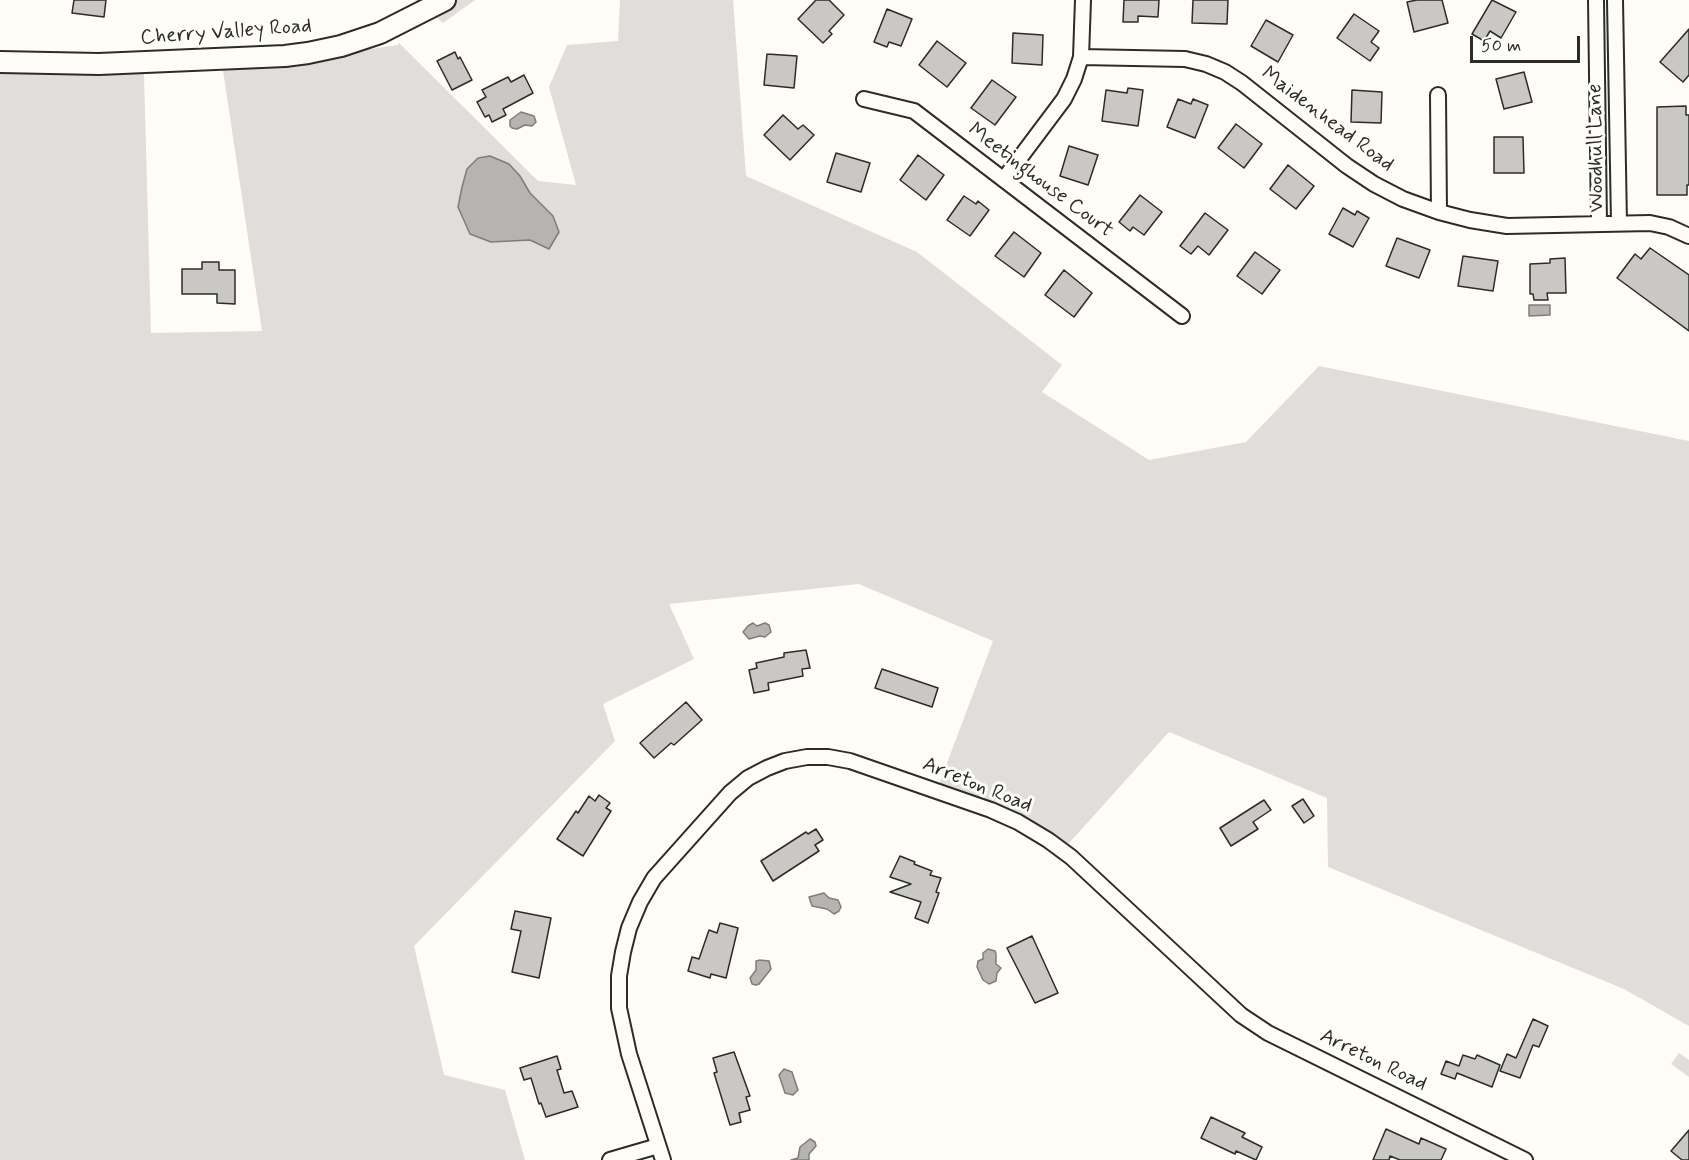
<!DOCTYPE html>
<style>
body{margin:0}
#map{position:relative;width:1689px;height:1160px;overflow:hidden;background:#fdfcf7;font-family:Mynerve,sans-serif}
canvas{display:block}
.scale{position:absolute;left:1470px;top:36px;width:110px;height:27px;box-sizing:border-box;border:3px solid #2b2b2b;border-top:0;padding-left:8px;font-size:18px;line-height:21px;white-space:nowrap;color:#2b2b2b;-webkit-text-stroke:4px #fdfcf7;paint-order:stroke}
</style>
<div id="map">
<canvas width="1689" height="1160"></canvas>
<div class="scale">50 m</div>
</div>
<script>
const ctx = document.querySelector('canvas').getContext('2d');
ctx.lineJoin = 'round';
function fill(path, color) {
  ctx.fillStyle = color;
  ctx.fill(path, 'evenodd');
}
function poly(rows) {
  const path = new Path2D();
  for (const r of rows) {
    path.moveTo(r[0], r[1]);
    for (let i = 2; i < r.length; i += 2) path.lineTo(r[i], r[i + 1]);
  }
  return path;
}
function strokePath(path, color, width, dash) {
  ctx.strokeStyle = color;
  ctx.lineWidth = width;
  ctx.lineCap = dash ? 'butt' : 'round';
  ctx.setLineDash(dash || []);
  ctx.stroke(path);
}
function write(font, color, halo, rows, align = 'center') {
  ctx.font = font + ' Mynerve,sans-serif';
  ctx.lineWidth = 6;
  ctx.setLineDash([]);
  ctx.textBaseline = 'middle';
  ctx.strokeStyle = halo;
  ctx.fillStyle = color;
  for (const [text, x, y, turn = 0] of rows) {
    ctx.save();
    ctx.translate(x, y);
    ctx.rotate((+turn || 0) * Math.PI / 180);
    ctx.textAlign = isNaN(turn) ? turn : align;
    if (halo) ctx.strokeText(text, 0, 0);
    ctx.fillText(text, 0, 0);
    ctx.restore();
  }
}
fill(poly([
 [415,0,475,0,443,23],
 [620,0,733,0,746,176,917,252,1062,365,1042,392,1149,460,1246,442,1319,366,1689,441,1689,1026,1624,989,1328,867,1327,798,1169,732,1062,851,936,792,993,641,859,584,669,604,694,659,603,704,615,741,414,946,444,1075,505,1090,525,1160,0,1160,0,61,144,74,151,333,262,331,223,70,398,45,399,43,538,181,576,185,549,87,567,45,618,41],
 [1679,1053,1689,1060,1689,1077,1671,1064]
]), '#dfdeda');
const water = poly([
 [521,112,534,116,536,122,532,126,525,125,517,129,512,128,510,126,510,120,521,112],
 [490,156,509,164,520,176,530,193,553,216,559,232,549,249,530,240,491,242,470,234,458,207,462,187,467,169,478,158,490,156],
 [1529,305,1550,305,1550,315,1529,316,1529,305],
 [753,623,757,626,765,623,769,625,771,632,765,637,760,636,749,639,743,632,748,626,753,623],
 [824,893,829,898,838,900,841,907,839,911,834,914,827,909,812,906,809,897,824,893],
 [988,949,995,951,996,954,996,964,1001,968,997,973,996,981,989,984,983,980,977,967,978,961,983,959,983,953,988,949],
 [760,960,769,961,771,969,759,984,756,985,752,984,750,978,756,970,756,961,760,960],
 [784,1069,792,1072,798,1090,793,1095,785,1093,779,1075,784,1069],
 [810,1139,815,1142,816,1146,809,1154,809,1160,791,1160,798,1158,800,1147,810,1139]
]);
fill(water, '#b5b4b1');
strokePath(water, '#7e7d7b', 1.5);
const building = poly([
 [74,0,106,0,104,17,72,13,74,0],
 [816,0,829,0,844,15,829,31,832,34,823,43,798,19,816,0],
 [1124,0,1159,0,1158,17,1138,16,1138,22,1123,22,1124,0],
 [1193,0,1228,0,1227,24,1192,23,1193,0],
 [1417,0,1442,0,1448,23,1414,32,1407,2,1417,0],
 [1492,0,1516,12,1501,38,1490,31,1484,41,1472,34,1492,0],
 [887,9,912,19,901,46,889,42,887,47,874,42,887,9],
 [1354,14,1379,31,1371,42,1379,48,1370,61,1337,38,1354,14],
 [1266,20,1293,35,1278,62,1251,46,1266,20],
 [1689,29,1689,75,1683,82,1660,62,1689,29],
 [1013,33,1043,35,1042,65,1012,63,1013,33],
 [937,41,966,63,947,87,919,65,937,41],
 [455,52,458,59,460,57,472,80,452,90,437,61,455,52],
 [767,54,797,56,794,88,764,85,767,54],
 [1524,72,1532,102,1504,109,1496,79,1524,72],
 [524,75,533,93,503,109,506,115,492,122,489,115,485,117,477,102,486,97,482,90,508,77,511,82,524,75],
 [992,80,1016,97,995,125,971,108,992,80],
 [1128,88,1143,90,1138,126,1102,121,1106,90,1127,93,1128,88],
 [1352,90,1382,92,1381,123,1351,122,1352,90],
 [1178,99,1191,104,1193,99,1208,105,1195,138,1167,127,1178,99],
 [1686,106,1686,115,1689,115,1689,185,1687,185,1687,195,1657,195,1657,107,1686,106],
 [783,115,798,129,803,125,814,135,790,160,764,135,783,115],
 [1236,124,1262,144,1244,168,1218,148,1236,124],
 [1494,137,1523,137,1524,173,1494,173,1494,137],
 [1069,146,1098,155,1088,185,1060,176,1069,146],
 [836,153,870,163,861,192,827,182,836,153],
 [918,155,944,175,926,200,900,180,918,155],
 [1288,165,1314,186,1296,209,1270,189,1288,165],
 [1140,195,1162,212,1144,235,1133,227,1130,231,1119,222,1140,195],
 [964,196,976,204,978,201,989,210,970,236,947,220,964,196],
 [1343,208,1355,215,1357,211,1369,218,1353,247,1329,234,1343,208],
 [1205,213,1228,230,1209,255,1198,246,1191,254,1180,246,1205,213],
 [1014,232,1041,253,1024,277,995,256,1014,232],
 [1397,238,1430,250,1419,278,1386,266,1397,238],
 [1650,248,1689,275,1689,331,1617,278,1635,254,1641,259,1650,248],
 [1255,252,1280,270,1262,294,1237,276,1255,252],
 [1463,256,1498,261,1493,291,1458,286,1463,256],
 [1565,258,1566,293,1547,293,1548,300,1534,300,1533,294,1530,294,1530,264,1550,263,1550,259,1565,258],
 [202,262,219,262,219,270,235,270,235,304,217,303,217,294,182,294,182,269,202,269,202,262],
 [1064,270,1092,293,1074,317,1045,295,1064,270],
 [806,650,810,668,802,669,803,676,768,683,769,690,754,693,749,670,757,668,756,663,784,657,784,653,806,650],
 [882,669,938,688,932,707,875,688,882,669],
 [686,702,702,720,674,745,671,743,654,758,640,743,686,702],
 [599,795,610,803,606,808,611,811,583,856,557,839,576,811,578,813,589,796,595,801,599,795],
 [1303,799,1314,816,1304,823,1292,806,1303,799],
 [1264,800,1271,810,1253,822,1258,829,1231,846,1220,828,1264,800],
 [816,829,823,840,815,845,819,851,773,881,761,861,806,832,808,834,816,829],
 [900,856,915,862,914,864,932,871,930,875,941,878,936,892,939,893,928,923,915,918,921,902,890,892,911,884,890,877,900,856],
 [515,911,551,918,539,978,512,972,521,931,511,929,515,911],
 [720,923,738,928,726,978,711,974,710,978,688,971,692,957,699,959,709,930,717,933,720,923],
 [1032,936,1058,993,1035,1003,1007,948,1032,936],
 [1533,1019,1548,1026,1539,1047,1533,1045,1520,1078,1500,1071,1507,1054,1516,1058,1533,1019],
 [734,1052,750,1096,746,1097,750,1110,739,1113,741,1122,730,1125,714,1073,717,1072,713,1058,734,1052],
 [1463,1055,1475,1059,1477,1055,1500,1065,1492,1087,1457,1073,1455,1079,1441,1074,1446,1061,1459,1066,1463,1055],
 [557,1056,561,1069,557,1070,564,1093,572,1091,578,1107,546,1117,541,1103,539,1104,531,1078,524,1080,520,1068,557,1056],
 [1211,1117,1245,1133,1242,1137,1262,1147,1256,1160,1236,1151,1235,1154,1201,1138,1211,1117],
 [1386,1129,1419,1144,1421,1138,1446,1149,1441,1160,1400,1160,1390,1156,1389,1160,1373,1160,1386,1129],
 [1689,1130,1689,1160,1682,1160,1671,1151,1689,1130]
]);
fill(building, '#c9c8c4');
strokePath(building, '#2b2b2b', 1.5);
const street = poly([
 [1596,0,1599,223],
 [1615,0,1619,223],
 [1081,57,1185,59,1206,64,1225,72,1242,83,1347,166,1374,184,1403,199,1439,212,1470,220,1507,226,1650,223,1669,227,1689,236],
 [1438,95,1439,212],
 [864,99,914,111,1182,316],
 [1004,179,1064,99,1074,79,1081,57,1083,0],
 [610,1160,658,1146],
 [663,1160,629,1054,619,1008,619,976,623,952,629,928,640,902,654,878,730,793,748,778,767,768,785,761,807,757,828,757,850,761,991,810,1018,822,1048,840,1071,857,1241,1015,1268,1033,1525,1160]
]);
const secondary = poly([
 [0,62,99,64,285,56,308,53,341,46,380,33,445,0]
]);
strokePath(street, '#2b2b2b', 18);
strokePath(secondary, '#2b2b2b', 24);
strokePath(street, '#fdfcf7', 14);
strokePath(secondary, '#fdfcf7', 20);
write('21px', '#2b2b2b', '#fdfcf7', [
 ["Cherry Valley Road",226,33,-4],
 ["Maidenhead Road",1327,120,37],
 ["Woodhull Lane",1597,148,-91],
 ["Meetinghouse Court",1040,181,37],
 ["Arreton Road",977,786,22],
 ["Arreton Road",1373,1061,26]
]);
</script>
